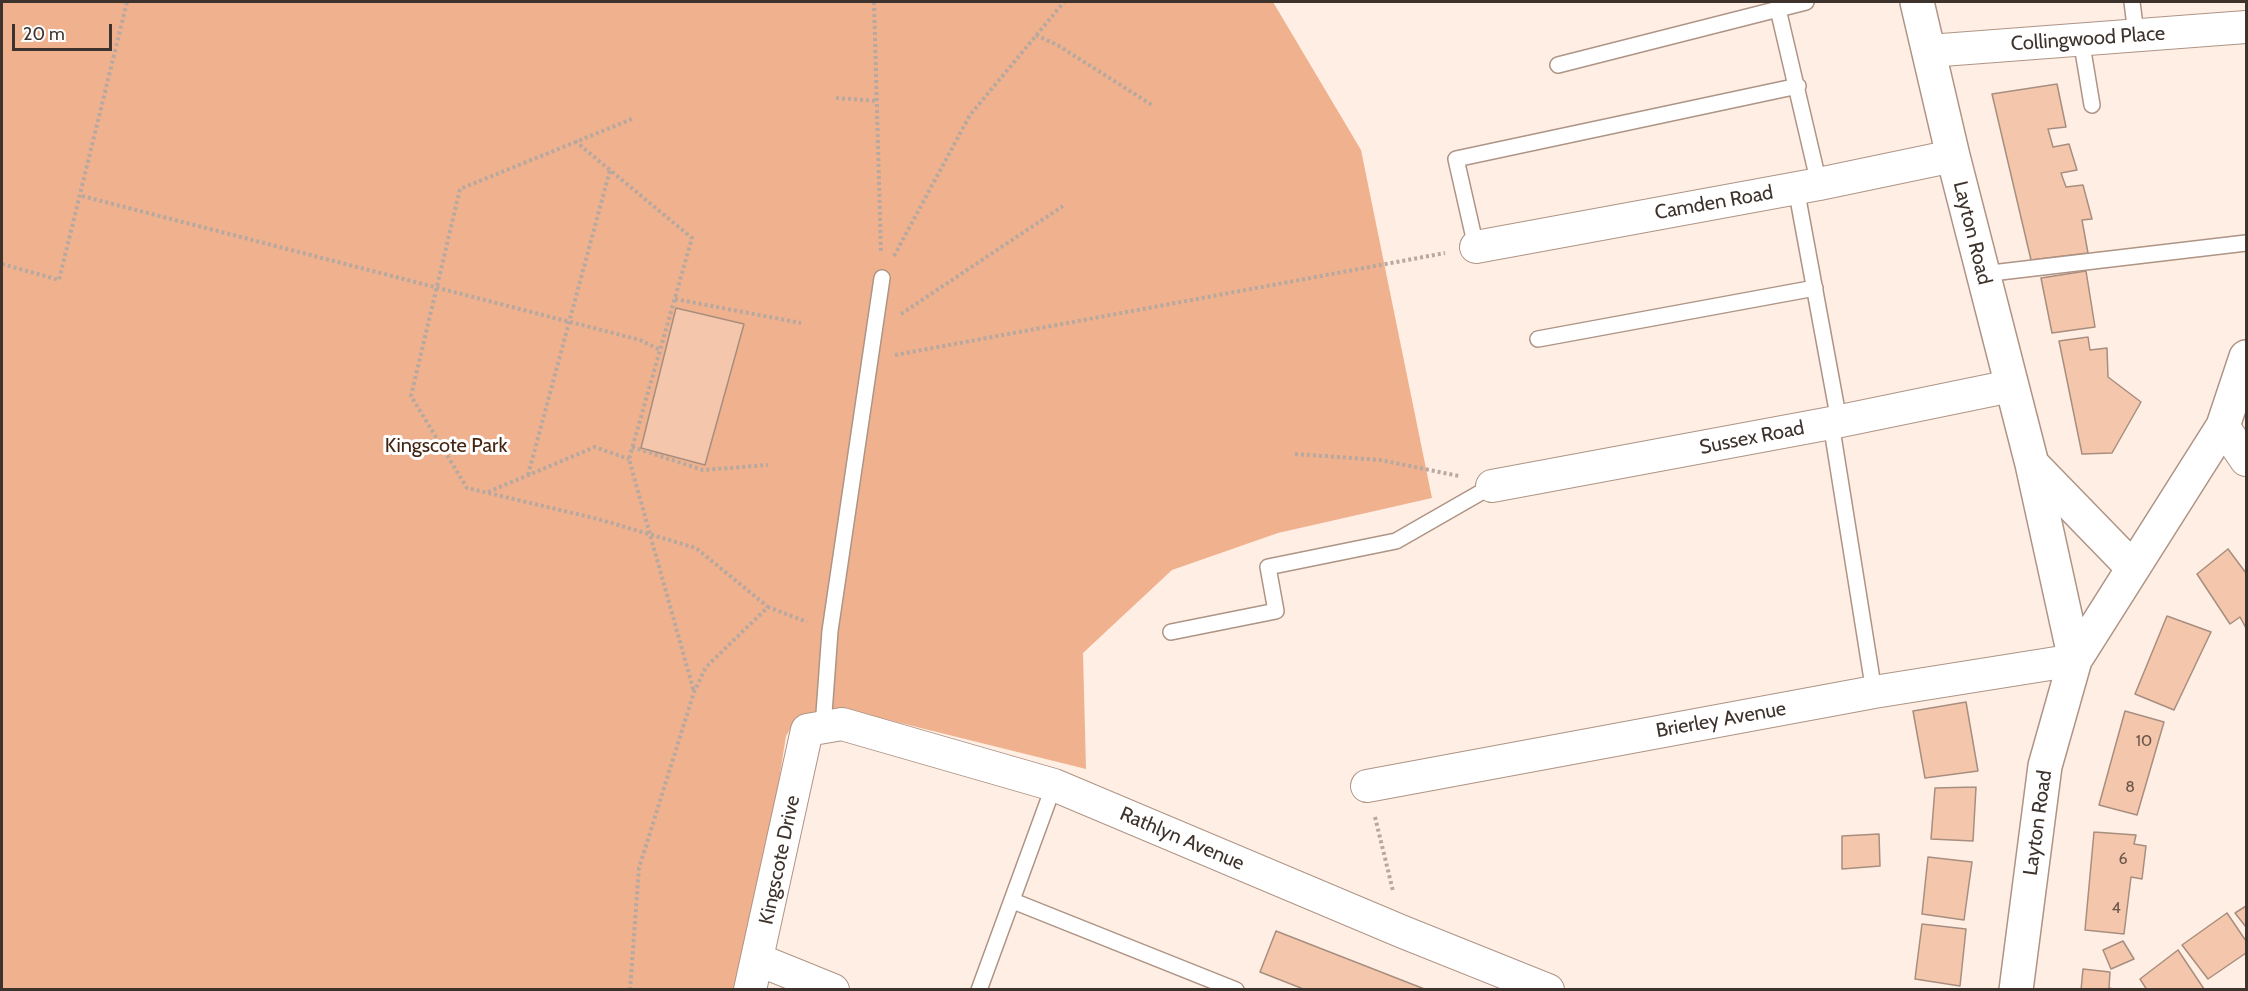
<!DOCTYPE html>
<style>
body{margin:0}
#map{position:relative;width:2248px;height:991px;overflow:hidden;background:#ffeee4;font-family:Cabin,sans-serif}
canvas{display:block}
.frame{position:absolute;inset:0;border:3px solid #3d322c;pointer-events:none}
.scale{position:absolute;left:12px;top:24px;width:100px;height:27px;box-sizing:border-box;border:3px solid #3d322c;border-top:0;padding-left:8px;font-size:18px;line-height:21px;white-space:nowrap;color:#3d322c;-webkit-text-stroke:4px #fff;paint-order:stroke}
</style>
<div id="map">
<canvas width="2248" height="991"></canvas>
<div class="frame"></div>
<div class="scale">20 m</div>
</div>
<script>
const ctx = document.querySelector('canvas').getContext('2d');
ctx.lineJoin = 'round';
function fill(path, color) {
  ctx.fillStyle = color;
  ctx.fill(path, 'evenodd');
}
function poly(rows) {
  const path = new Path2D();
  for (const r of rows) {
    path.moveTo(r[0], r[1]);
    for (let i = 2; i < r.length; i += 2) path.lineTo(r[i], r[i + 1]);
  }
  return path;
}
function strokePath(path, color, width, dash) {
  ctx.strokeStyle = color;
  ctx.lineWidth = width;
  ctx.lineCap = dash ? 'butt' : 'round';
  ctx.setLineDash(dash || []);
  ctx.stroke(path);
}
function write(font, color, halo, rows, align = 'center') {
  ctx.font = font + ' Cabin,sans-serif';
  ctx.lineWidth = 6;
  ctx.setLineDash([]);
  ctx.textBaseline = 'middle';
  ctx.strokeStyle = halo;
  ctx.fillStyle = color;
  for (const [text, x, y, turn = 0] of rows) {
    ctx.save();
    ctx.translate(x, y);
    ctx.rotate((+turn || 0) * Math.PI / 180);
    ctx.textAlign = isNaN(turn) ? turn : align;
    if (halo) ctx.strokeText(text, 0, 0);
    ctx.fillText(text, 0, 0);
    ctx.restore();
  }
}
fill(poly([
 [2,2,1273,2,1361,150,1432,498,1278,533,1172,570,1083,653,1086,769,840,708,797,718,786,736,763,881,734,989,2,990]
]), '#f0b28e');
const building = poly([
 [2057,84,2066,127,2048,129,2053,147,2069,144,2077,170,2061,173,2066,187,2083,185,2092,219,2082,220,2088,253,2031,260,1992,94,2057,84],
 [2086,271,2095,327,2052,333,2041,278,2086,271],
 [676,308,744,324,705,465,641,448,676,308],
 [2088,337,2090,350,2107,348,2108,377,2141,402,2112,453,2082,454,2059,341,2088,337],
 [2228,549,2246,573,2246,628,2240,617,2230,624,2197,574,2228,549],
 [2167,616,2211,632,2174,710,2135,694,2167,616],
 [1966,702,1978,771,1925,778,1913,711,1966,702],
 [2125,711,2164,722,2137,815,2099,805,2125,711],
 [1976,787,1973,841,1931,839,1935,788,1976,787],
 [2094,832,2136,835,2134,844,2146,846,2142,879,2131,877,2124,934,2085,930,2094,832],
 [1879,834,1880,866,1842,869,1842,836,1879,834],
 [1928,857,1972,862,1964,920,1922,914,1928,857],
 [2246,906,2246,927,2235,913,2246,906],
 [2227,913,2246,941,2246,953,2208,979,2182,945,2227,913],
 [1922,924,1966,929,1960,986,1915,979,1922,924],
 [1276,931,1427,990,1306,990,1260,972,1276,931],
 [2123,941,2134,959,2111,969,2103,950,2123,941],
 [2178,950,2204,989,2147,990,2140,979,2178,950],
 [2083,969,2110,972,2109,988,2119,990,2081,990,2083,969]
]);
fill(building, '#f4c6ac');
strokePath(building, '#a88e7f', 1.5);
const service = poly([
 [2132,2,2136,34],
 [1778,9,1819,184],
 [2081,39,2092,105],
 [1558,65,1806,2],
 [1796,188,1839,421],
 [1476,247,1456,159,1798,86],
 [1983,274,2246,243],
 [1538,339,1815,288],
 [1831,423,1874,692],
 [1171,632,1276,611,1268,567,1396,541,1492,486],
 [823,727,830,631,882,278],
 [1013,901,1236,990],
 [979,990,1054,785]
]);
const minor = poly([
 [1929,51,2246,27],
 [1476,247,1819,184,1953,156],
 [2223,426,2246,460],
 [1492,486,1831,423,2011,386],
 [1367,786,1874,692,2075,660],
 [759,960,833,990],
 [750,990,807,730,842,724,1054,785,1403,932,1548,990]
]);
const tertiary = poly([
 [1917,2,1953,156,2032,464,2075,660],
 [2032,464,2132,567],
 [2016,990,2045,766,2075,660,2223,426,2246,357]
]);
strokePath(service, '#ae9485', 18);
strokePath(minor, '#ae9485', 34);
strokePath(tertiary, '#ae9485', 36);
strokePath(poly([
 [874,2,881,253],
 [1036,35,1059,46,1152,105],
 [836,98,878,101],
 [632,119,460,189,411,396,467,488,598,519,696,548,768,607],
 [575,141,692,238,629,459,694,692],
 [82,196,640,340,660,350],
 [894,256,970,115,1064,2],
 [2,264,59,280,127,2],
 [675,299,801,323],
 [901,314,1063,206],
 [895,355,1445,253],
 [632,447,703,470,768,465],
 [1295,454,1380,460,1459,476],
 [528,475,610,170],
 [488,492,595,447,629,459],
 [1375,817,1393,891],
 [630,990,639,868,694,692,706,667,768,607,807,622]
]), '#b7a8a0', 4, [3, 3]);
strokePath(service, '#fff', 15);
strokePath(minor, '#fff', 32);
strokePath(tertiary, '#fff', 33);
write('16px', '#6b574c', null, [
 ["10",2144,741],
 ["8",2130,787],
 ["6",2123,859],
 ["4",2116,908]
]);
write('20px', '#3d322c', '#fff', [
 ["Collingwood Place",2088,39,-4],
 ["Camden Road",1714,203,-10],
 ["Layton Road",1972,233,76],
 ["Sussex Road",1752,438,-11],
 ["Brierley Avenue",1721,720,-10],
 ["Layton Road",2038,823,-82],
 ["Rathlyn Avenue",1182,839,23],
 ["Kingscote Drive",780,860,-78]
]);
write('20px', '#432512', '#fff', [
 ["Kingscote Park",446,446]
]);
</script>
